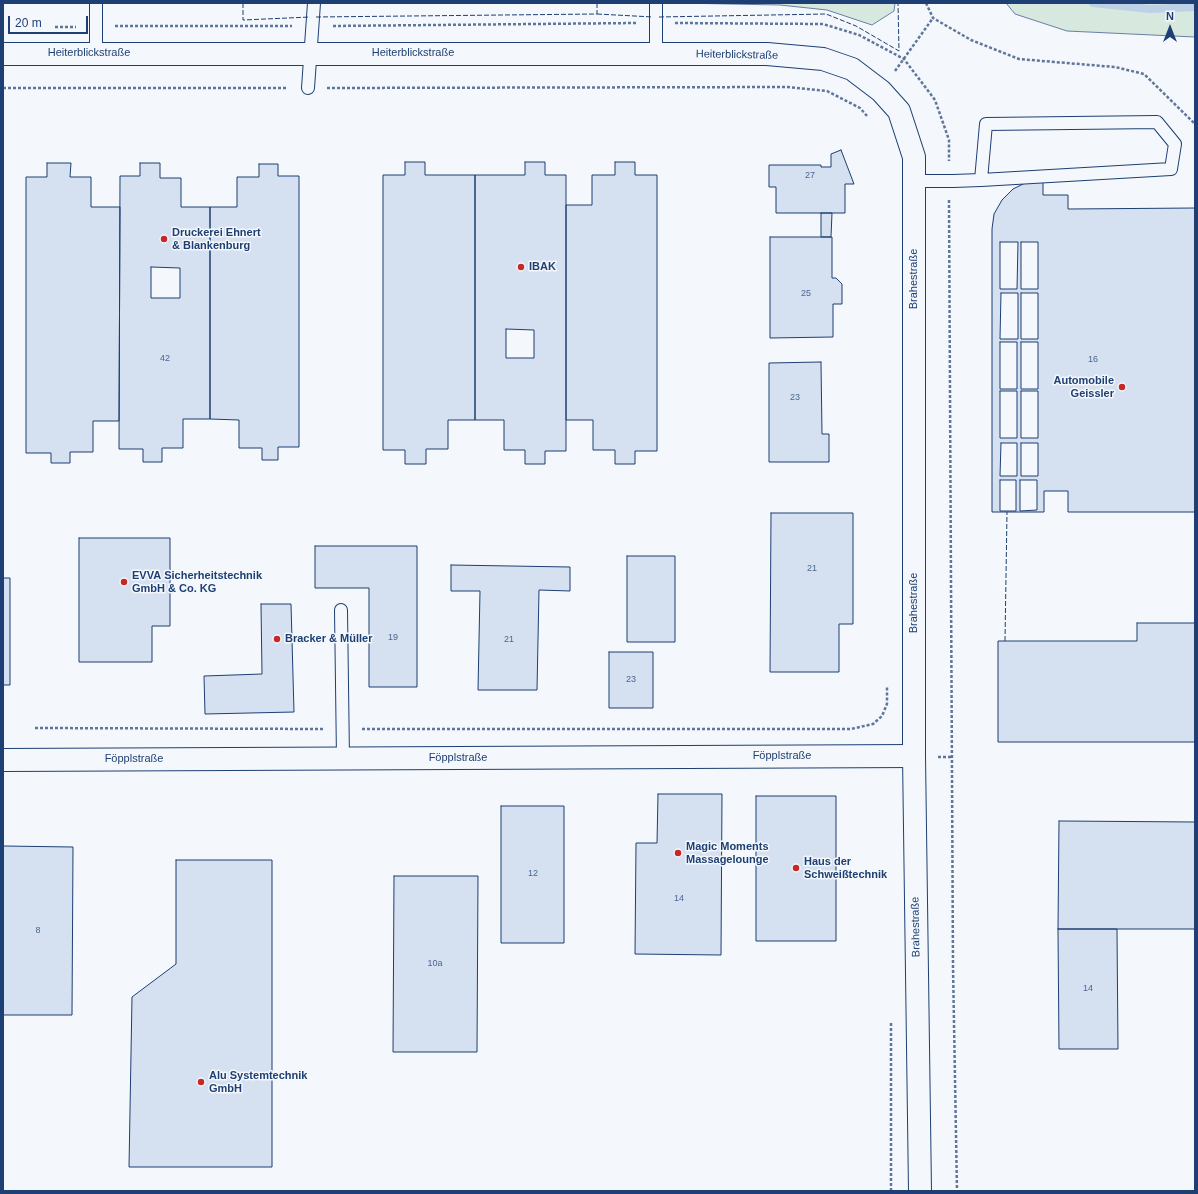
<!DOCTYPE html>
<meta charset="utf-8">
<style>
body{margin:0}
#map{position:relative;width:1198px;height:1194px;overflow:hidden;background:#f4f7fb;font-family:Helvetica,sans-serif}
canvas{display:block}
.frame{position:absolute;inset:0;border:4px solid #1d3f73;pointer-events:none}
.north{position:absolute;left:1150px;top:8px;width:40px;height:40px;-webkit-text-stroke:3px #f4f7fb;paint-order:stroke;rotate:0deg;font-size:11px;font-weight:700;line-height:16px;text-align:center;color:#1d3f73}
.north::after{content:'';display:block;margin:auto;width:14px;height:18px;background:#1d3f73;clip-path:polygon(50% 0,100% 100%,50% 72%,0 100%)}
.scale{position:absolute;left:8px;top:16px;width:80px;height:18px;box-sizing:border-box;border:2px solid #1d3f73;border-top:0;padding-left:5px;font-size:12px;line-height:14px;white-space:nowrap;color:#1d3f73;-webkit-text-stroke:3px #f4f7fb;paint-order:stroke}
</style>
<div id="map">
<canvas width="1198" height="1194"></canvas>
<div class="frame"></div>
<div class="north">N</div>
<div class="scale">20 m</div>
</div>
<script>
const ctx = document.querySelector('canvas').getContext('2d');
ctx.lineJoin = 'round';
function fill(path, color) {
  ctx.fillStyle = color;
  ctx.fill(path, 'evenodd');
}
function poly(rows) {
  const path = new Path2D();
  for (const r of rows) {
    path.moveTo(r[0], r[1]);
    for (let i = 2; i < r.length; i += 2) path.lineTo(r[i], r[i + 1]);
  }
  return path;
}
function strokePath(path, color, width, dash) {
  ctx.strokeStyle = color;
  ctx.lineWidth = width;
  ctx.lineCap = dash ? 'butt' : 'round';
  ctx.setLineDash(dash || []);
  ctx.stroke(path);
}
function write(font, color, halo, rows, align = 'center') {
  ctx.font = font + ' Helvetica,sans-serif';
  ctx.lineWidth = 3;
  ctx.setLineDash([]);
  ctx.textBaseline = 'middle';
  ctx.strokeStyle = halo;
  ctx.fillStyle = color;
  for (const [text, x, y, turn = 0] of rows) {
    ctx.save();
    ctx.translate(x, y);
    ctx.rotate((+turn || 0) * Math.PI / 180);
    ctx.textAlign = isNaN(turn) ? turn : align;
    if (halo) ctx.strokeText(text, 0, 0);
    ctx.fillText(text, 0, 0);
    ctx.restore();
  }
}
const green = poly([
 [678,3,895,3,894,11,872,25,827,10,780,5,678,3],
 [1006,3,1195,3,1195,37,1067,31,1015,14,1006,3]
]);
fill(green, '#d7e8df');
strokePath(green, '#687fa3', 1);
strokePath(poly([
 [1093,3,1150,9,1195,7]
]), '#bed0e5', 8);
const building = poly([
 [841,150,854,184,845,184,845,213,776,213,776,187,769,187,769,165,821,165,821,167,831,167,831,154,841,150],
 [405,162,425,162,425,175,475,175,475,420,448,420,448,449,426,449,426,464,405,464,405,450,383,450,383,175,405,175,405,162],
 [525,162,545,162,545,175,566,175,566,451,545,451,545,464,525,464,525,450,504,450,504,420,475,420,475,175,525,175,525,162],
 [506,329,534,330,534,358,506,358,506,329],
 [615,162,635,162,635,175,657,175,657,451,635,451,635,464,615,464,615,450,593,450,593,420,566,420,566,205,592,205,592,175,615,175,615,162],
 [47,163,71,163,70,177,91,177,91,207,120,207,119,421,93,421,93,452,70,452,70,463,51,463,51,453,26,453,26,177,47,177,47,163],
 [140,163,160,163,160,178,181,178,181,207,210,207,210,419,183,419,183,448,162,448,162,462,143,462,143,449,119,449,120,176,140,176,140,163],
 [151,267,180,268,180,298,151,298,151,267],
 [259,164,278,164,278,176,299,176,299,447,278,447,278,460,262,460,262,448,239,448,239,420,210,419,210,207,237,207,237,177,259,177,259,164],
 [1043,180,1043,195,1068,195,1068,209,1195,208,1195,512,1068,512,1068,491,1044,491,1044,512,992,512,992,229,994,214,1002,200,1013,189,1027,182,1043,180],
 [821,213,832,213,831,237,821,237,821,213],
 [770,237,832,237,832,278,836,278,842,284,842,304,833,304,833,337,770,338,770,237],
 [1000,242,1018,242,1017,289,1000,289,1000,242],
 [1021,242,1038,242,1038,289,1021,289,1021,242],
 [1001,293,1018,293,1018,339,1000,339,1001,293],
 [1021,293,1038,293,1038,339,1021,339,1021,293],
 [1000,342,1017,342,1017,389,1000,389,1000,342],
 [1021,342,1038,342,1038,389,1021,389,1021,342],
 [821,362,822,434,829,434,829,462,769,462,769,363,821,362],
 [1000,391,1017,391,1017,438,1000,438,1000,391],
 [1021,391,1038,391,1038,438,1021,438,1021,391],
 [1001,443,1017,443,1017,476,1000,476,1001,443],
 [1021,443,1038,443,1038,476,1021,476,1021,443],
 [1000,480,1016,480,1016,511,1000,511,1000,480],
 [1020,480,1037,480,1037,510,1020,511,1020,480],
 [771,513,853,513,853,624,839,624,839,672,770,672,771,513],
 [79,538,170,538,170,626,152,626,152,662,79,662,79,538],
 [315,546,417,546,417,687,369,687,369,588,315,588,315,546],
 [627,556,675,556,675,642,627,642,627,556],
 [451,565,570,567,570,591,539,590,537,690,478,690,480,591,451,591,451,565],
 [3,578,10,578,10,685,3,685,3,578],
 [261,604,291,604,294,712,205,714,204,676,262,674,261,604],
 [1137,623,1195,623,1195,742,998,742,998,641,1137,641,1137,623],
 [609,652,653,652,653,708,609,708,609,652],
 [658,794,722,794,721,955,635,954,636,843,657,843,658,794],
 [756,796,836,796,836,941,756,941,756,796],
 [501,806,564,806,564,943,501,943,501,806],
 [1059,821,1195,822,1195,929,1058,929,1059,821],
 [3,846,73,847,72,1015,3,1015,3,846],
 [176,860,272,860,272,1167,129,1167,132,997,176,964,176,860],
 [394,876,478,876,477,1052,393,1052,394,876],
 [1058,929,1117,929,1118,1049,1059,1049,1058,929]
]);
fill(building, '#d5e0f0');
strokePath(building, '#1d3f73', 1);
const service = poly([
 [656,3,656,54],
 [96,53,96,3],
 [308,88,314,3],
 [914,181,953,181,981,180,1171,169,1175,144,1157,122,986,124,981,180],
 [341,610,343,759]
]);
const minor = poly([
 [3,760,914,756]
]);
const tertiary = poly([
 [3,54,767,54,823,59,852,69,881,91,899,111,914,157,914,756,920,1191]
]);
strokePath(service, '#1d3f73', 14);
strokePath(minor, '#1d3f73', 24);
strokePath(tertiary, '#1d3f73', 24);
strokePath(poly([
 [926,3,933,18,971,40,1019,59,1115,67,1144,74,1195,124],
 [675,23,823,24,859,35,904,59,935,100,949,140,949,161],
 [115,26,292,26],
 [333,26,636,23],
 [55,27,76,27],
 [895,71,933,18],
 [3,88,288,88],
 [327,88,788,87,827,91,860,108,867,116],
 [949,200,953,966,957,1191],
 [35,728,323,729],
 [362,729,851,729,873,724,882,716,887,704,887,687],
 [938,757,952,757],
 [891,1191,891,1022]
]), '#5e769c', 2.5, [3, 2]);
strokePath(service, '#f4f7fb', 12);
strokePath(minor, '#f4f7fb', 22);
strokePath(tertiary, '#f4f7fb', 22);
strokePath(poly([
 [243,3,243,20,310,17],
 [597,14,653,17],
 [316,17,597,14,597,3],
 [659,17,826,14,856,26,899,51,898,3],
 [1005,641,1007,512]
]), '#1d3f73', 1, [5, 2]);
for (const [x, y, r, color] of [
 [164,239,4,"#c62828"],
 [521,267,4,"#c62828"],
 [1122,387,4,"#c62828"],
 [124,582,4,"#c62828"],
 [277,639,4,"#c62828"],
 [678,853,4,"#c62828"],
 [796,868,4,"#c62828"],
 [201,1082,4,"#c62828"]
]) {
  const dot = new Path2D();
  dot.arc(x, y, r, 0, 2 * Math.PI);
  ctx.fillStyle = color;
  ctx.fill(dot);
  strokePath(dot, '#f4f7fb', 1.5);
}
write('9px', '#4b6792', null, [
 ["27",810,176],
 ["25",806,294],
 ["42",165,359],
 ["16",1093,360],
 ["23",795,398],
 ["21",812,569],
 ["19",393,638],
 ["21",509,640],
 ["23",631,680],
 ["12",533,874],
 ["14",679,899],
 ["8",38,931],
 ["10a",435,964],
 ["14",1088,989]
]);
write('11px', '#1d3f73', '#f4f7fb', [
 ["Heiterblickstraße",89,53],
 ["Heiterblickstraße",413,53],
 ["Heiterblickstraße",737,55,1],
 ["Brahestraße",914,279,-90],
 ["Brahestraße",914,603,-90],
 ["Föpplstraße",782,756],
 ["Föpplstraße",458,758],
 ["Föpplstraße",134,759],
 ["Brahestraße",916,927,-91]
]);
write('bold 11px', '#1d3f73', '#f4f7fb', [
 ["Druckerei Ehnert",172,233],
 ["& Blankenburg",172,246],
 ["IBAK",529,267],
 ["Automobile",1114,381,"right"],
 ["Geissler",1114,394,"right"],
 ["EVVA Sicherheitstechnik",132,576],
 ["GmbH & Co. KG",132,589],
 ["Bracker & Müller",285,639],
 ["Magic Moments",686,847],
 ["Massagelounge",686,860],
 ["Haus der",804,862],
 ["Schweißtechnik",804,875],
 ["Alu Systemtechnik",209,1076],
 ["GmbH",209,1089]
], 'left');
</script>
